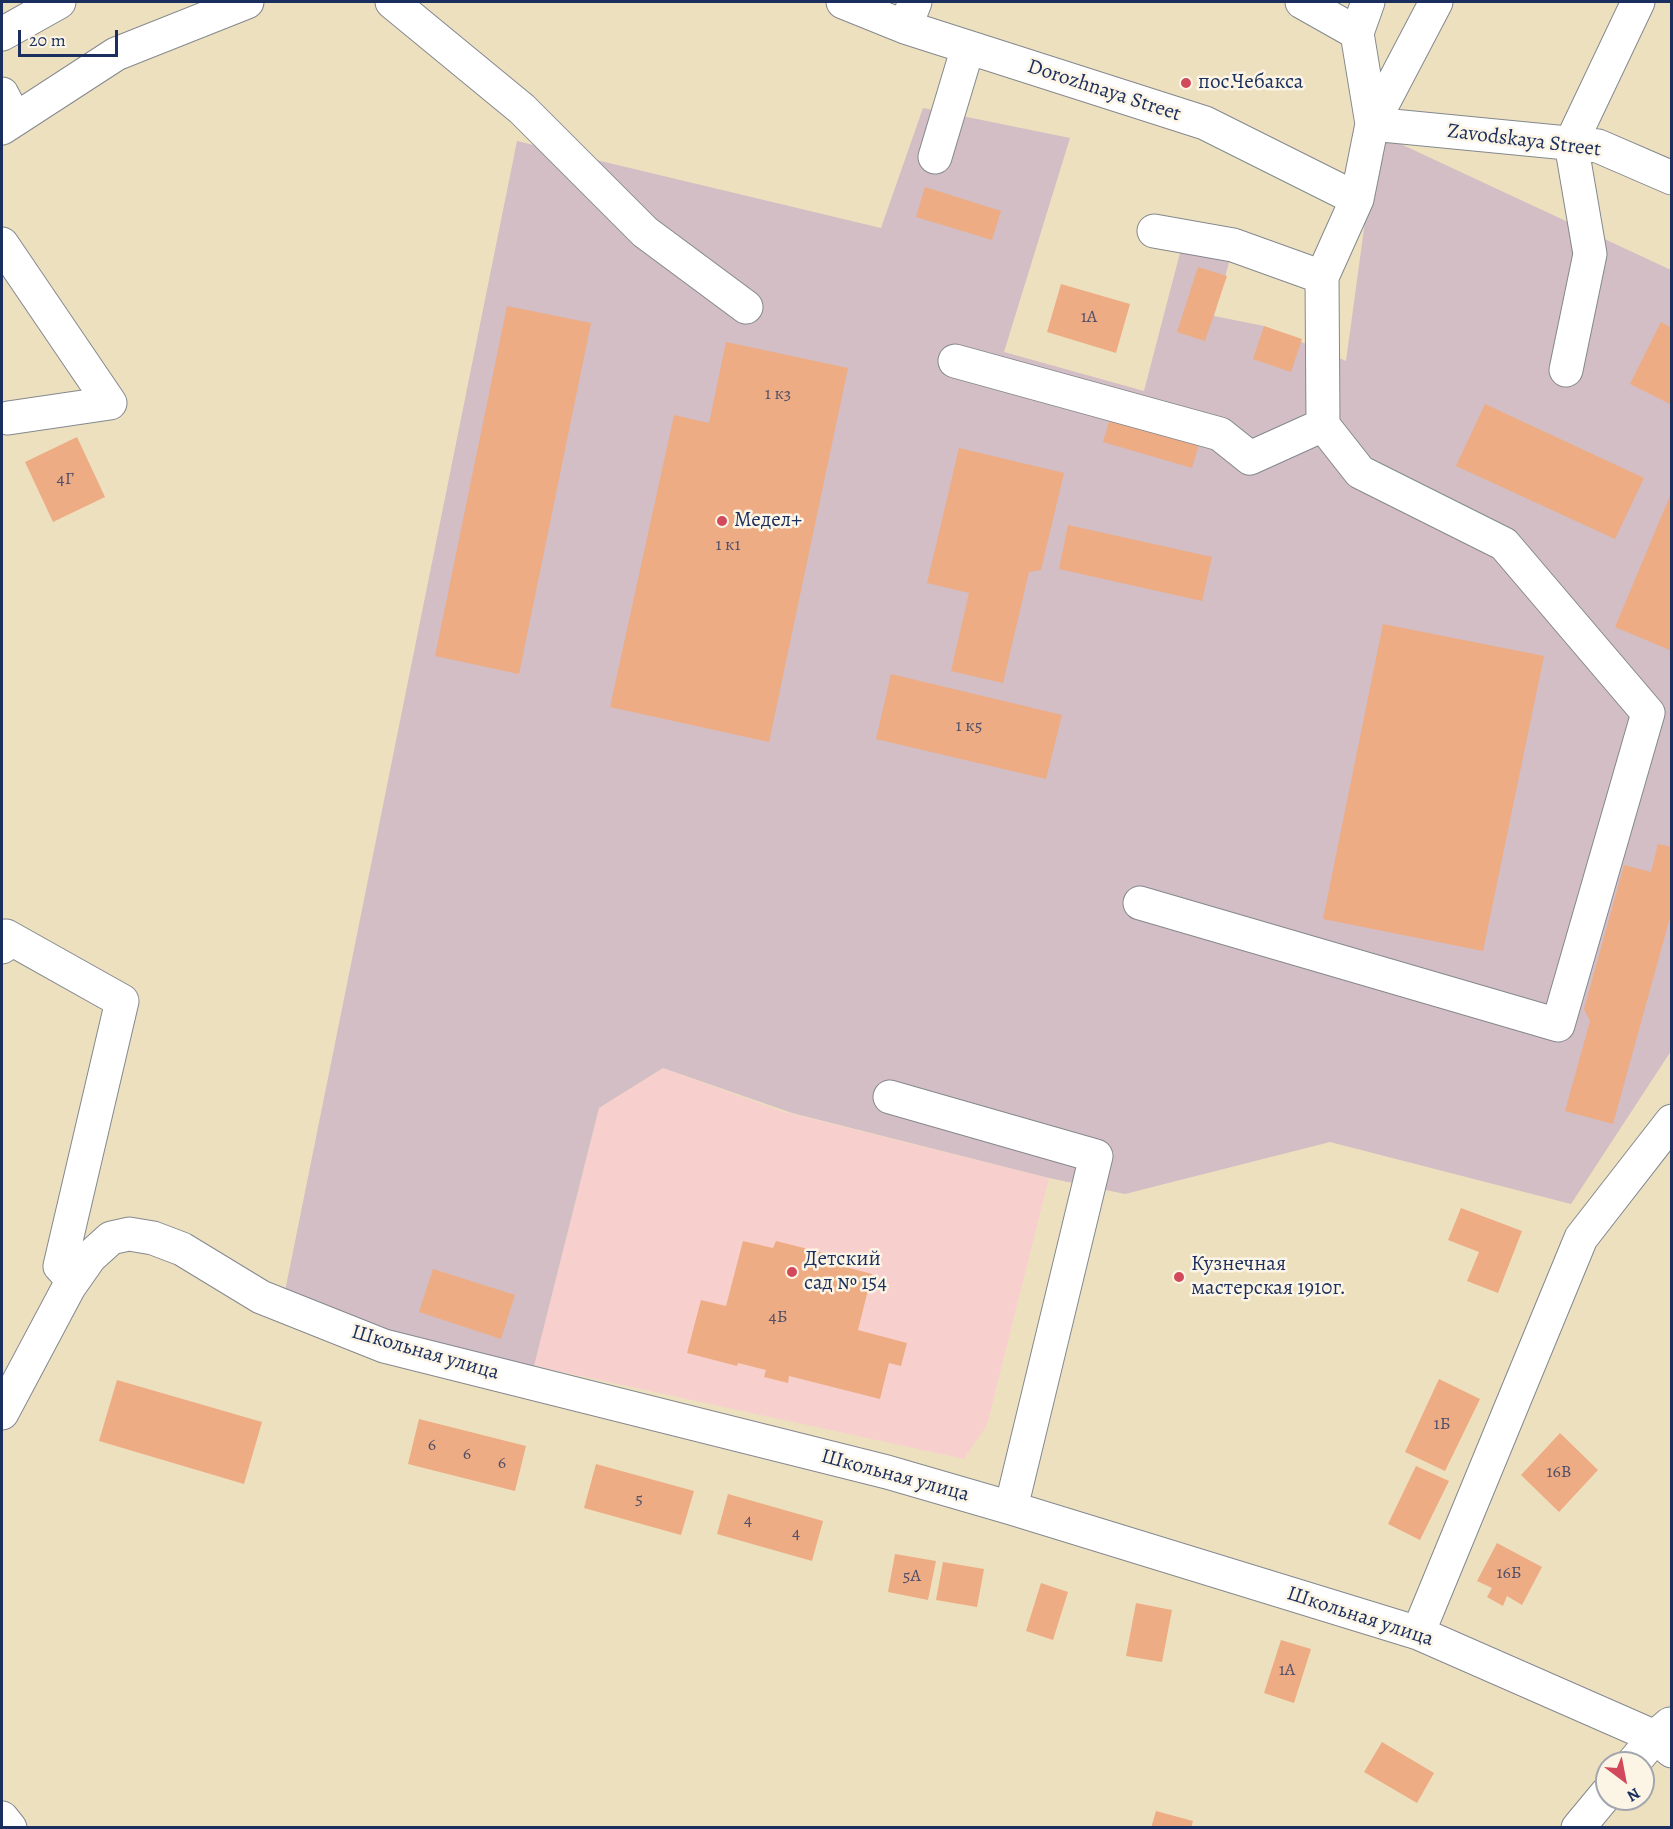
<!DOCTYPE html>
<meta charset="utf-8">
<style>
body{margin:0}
#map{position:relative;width:1673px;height:1829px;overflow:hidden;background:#ede0bf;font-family:Alegreya,serif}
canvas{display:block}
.frame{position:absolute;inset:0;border:3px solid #1b2f5e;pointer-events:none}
.north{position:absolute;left:1595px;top:1751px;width:60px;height:60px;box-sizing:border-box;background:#fcf5e5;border:2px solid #a2a6af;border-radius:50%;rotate:148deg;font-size:16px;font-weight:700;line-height:24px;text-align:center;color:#1b2f5e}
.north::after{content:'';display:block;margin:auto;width:21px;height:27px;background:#d1495b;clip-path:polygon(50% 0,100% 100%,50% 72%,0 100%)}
.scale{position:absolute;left:18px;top:30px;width:100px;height:27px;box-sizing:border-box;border:3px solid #1b2f5e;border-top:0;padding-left:8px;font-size:18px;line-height:21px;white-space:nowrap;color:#1b2f5e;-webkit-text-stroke:4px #fcf5e5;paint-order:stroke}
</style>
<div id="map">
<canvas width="1673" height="1829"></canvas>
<div class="frame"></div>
<div class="north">N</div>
<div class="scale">20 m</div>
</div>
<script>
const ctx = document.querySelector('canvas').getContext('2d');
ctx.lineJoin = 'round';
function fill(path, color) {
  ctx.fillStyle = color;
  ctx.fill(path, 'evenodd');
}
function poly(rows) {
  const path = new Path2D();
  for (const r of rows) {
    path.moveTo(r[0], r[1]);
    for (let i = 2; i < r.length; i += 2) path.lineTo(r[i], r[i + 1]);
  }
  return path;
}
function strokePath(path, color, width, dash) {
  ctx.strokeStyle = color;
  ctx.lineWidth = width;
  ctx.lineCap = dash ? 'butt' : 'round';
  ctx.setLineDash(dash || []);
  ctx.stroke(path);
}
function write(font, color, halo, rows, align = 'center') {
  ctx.font = font + ' Alegreya,serif';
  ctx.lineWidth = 5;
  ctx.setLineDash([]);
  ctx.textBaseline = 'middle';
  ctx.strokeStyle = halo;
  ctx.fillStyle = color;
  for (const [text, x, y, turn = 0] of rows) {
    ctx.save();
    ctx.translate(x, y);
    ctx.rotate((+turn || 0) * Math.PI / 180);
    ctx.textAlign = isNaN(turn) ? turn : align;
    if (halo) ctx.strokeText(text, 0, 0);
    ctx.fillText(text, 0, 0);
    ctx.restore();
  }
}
fill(poly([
 [663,1068,781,1111,1049,1178,987,1425,964,1459,534,1366,599,1108]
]), '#f7d0ce');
fill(poly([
 [923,108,1070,138,1004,352,1144,391,1181,249,1230,259,1214,316,1264,326,1346,361,1377,133,1671,270,1671,1051,1571,1204,1330,1142,1125,1194,1049,1178,792,1113,663,1068,599,1108,534,1366,281,1311,517,141,881,228]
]), '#d2bec4');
fill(poly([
 [925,187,1001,211,992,240,916,217],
 [1198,267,1227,276,1205,341,1177,332],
 [1061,284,1130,304,1116,353,1047,332],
 [507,306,591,323,519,674,435,656],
 [1661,322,1672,328,1672,405,1630,384],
 [1264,326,1302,339,1291,372,1253,359],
 [726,342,848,368,769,742,610,707,674,415,709,423],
 [1485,404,1644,478,1615,539,1456,466],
 [1111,415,1200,441,1192,468,1103,442],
 [77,437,105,497,53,522,25,462],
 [959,448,1064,473,1041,570,1029,572,1003,683,951,671,969,593,927,583],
 [1670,496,1672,497,1672,651,1615,627],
 [1068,525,1212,557,1202,601,1059,569],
 [1383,624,1544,656,1483,951,1323,919],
 [891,674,1062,715,1046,779,876,739],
 [1658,844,1672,847,1672,910,1613,1124,1565,1111,1590,1021,1584,1009,1624,865,1651,872],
 [1461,1208,1522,1231,1498,1293,1467,1281,1479,1252,1448,1240],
 [743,1241,773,1248,776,1241,844,1258,842,1266,872,1274,858,1330,907,1343,901,1366,889,1363,880,1399,789,1376,788,1383,764,1377,766,1370,738,1363,737,1366,687,1353,701,1300,726,1306],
 [433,1269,515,1295,501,1339,419,1312],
 [1439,1379,1480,1399,1445,1471,1405,1452],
 [117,1380,262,1422,244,1484,99,1441],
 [419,1419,526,1446,515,1491,408,1464],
 [1560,1433,1598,1470,1559,1512,1521,1475],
 [596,1464,694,1491,681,1535,584,1508],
 [1416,1466,1449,1481,1420,1540,1388,1524],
 [728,1494,823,1521,812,1561,717,1534],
 [1497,1543,1542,1567,1522,1605,1507,1596,1503,1606,1487,1597,1492,1588,1477,1581],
 [895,1554,936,1561,928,1600,888,1592],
 [943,1562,984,1569,977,1607,936,1600],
 [1041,1583,1068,1592,1053,1640,1026,1631],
 [1136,1603,1172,1610,1162,1662,1126,1656],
 [1281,1640,1311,1649,1294,1703,1264,1693],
 [1382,1742,1434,1773,1417,1803,1364,1772],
 [1156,1811,1193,1821,1191,1828,1151,1828]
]), '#edac84');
const minor = poly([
 [392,2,522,109,645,232,746,307],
 [843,2,905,27,1205,123,1357,199],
 [1302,2,1357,33],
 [1436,2,1372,124,1598,146,1672,178],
 [905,27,915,2],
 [2,34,59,2],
 [2,94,15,119],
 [2,128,116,54,247,2],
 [935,157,968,47],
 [1154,231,1233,245,1322,277],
 [2,244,110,403,8,418],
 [955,361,1220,434,1250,458,1323,425],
 [1566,370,1590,254,1571,143,1638,2],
 [1140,903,1558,1025,1648,713,1504,544,1360,472,1323,425,1322,277,1357,199,1372,124,1357,33,1368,2],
 [2,947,6,936,122,1001,60,1266,73,1280],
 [890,1097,1096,1156,1011,1508],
 [2,1413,69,1287,90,1257,111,1238,129,1234,153,1238,182,1249,261,1297,384,1346,887,1472,1011,1508,1418,1633,1655,1737,1672,1751],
 [1418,1633,1581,1238,1672,1121],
 [1633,1763,1655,1737,1670,1724],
 [2,1818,10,1828],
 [1578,1828,1607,1793]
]);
strokePath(minor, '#84888e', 35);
strokePath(minor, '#fff', 33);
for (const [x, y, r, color] of [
 [1186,83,6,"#d1495b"],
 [722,521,6,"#d1495b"],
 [792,1272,6,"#d1495b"],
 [1179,1277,6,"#d1495b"]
]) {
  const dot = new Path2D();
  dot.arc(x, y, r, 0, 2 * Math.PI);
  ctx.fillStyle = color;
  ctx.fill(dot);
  strokePath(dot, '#fcf5e5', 2);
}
write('18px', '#504e68', null, [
 ["1А",1089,318],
 ["1 к3",778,395],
 ["4Г",65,480],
 ["1 к1",728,546],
 ["1 к5",969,727],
 ["4Б",778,1318],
 ["1Б",1442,1425],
 ["6",432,1446],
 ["6",467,1455],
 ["6",502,1464],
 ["16В",1559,1473],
 ["5",639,1500],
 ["4",748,1521],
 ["4",796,1534],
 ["16Б",1509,1574],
 ["5А",912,1577],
 ["1А",1287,1671]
]);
write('21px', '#1b2f5e', '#fcf5e5', [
 ["пос.Чебакса",1198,83],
 ["Медел+",734,521],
 ["Детский",804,1260],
 ["сад № 154",804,1284],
 ["Кузнечная",1191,1265],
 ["мастерская 1910г.",1191,1289]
], 'left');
write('21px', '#1b2f5e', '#fcf5e5', [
 ["Dorozhnaya Street",1104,91,18],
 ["Zavodskaya Street",1524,141,7],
 ["Школьная улица",425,1353,16],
 ["Школьная улица",895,1476,15],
 ["Школьная улица",1360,1617,18]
]);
</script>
